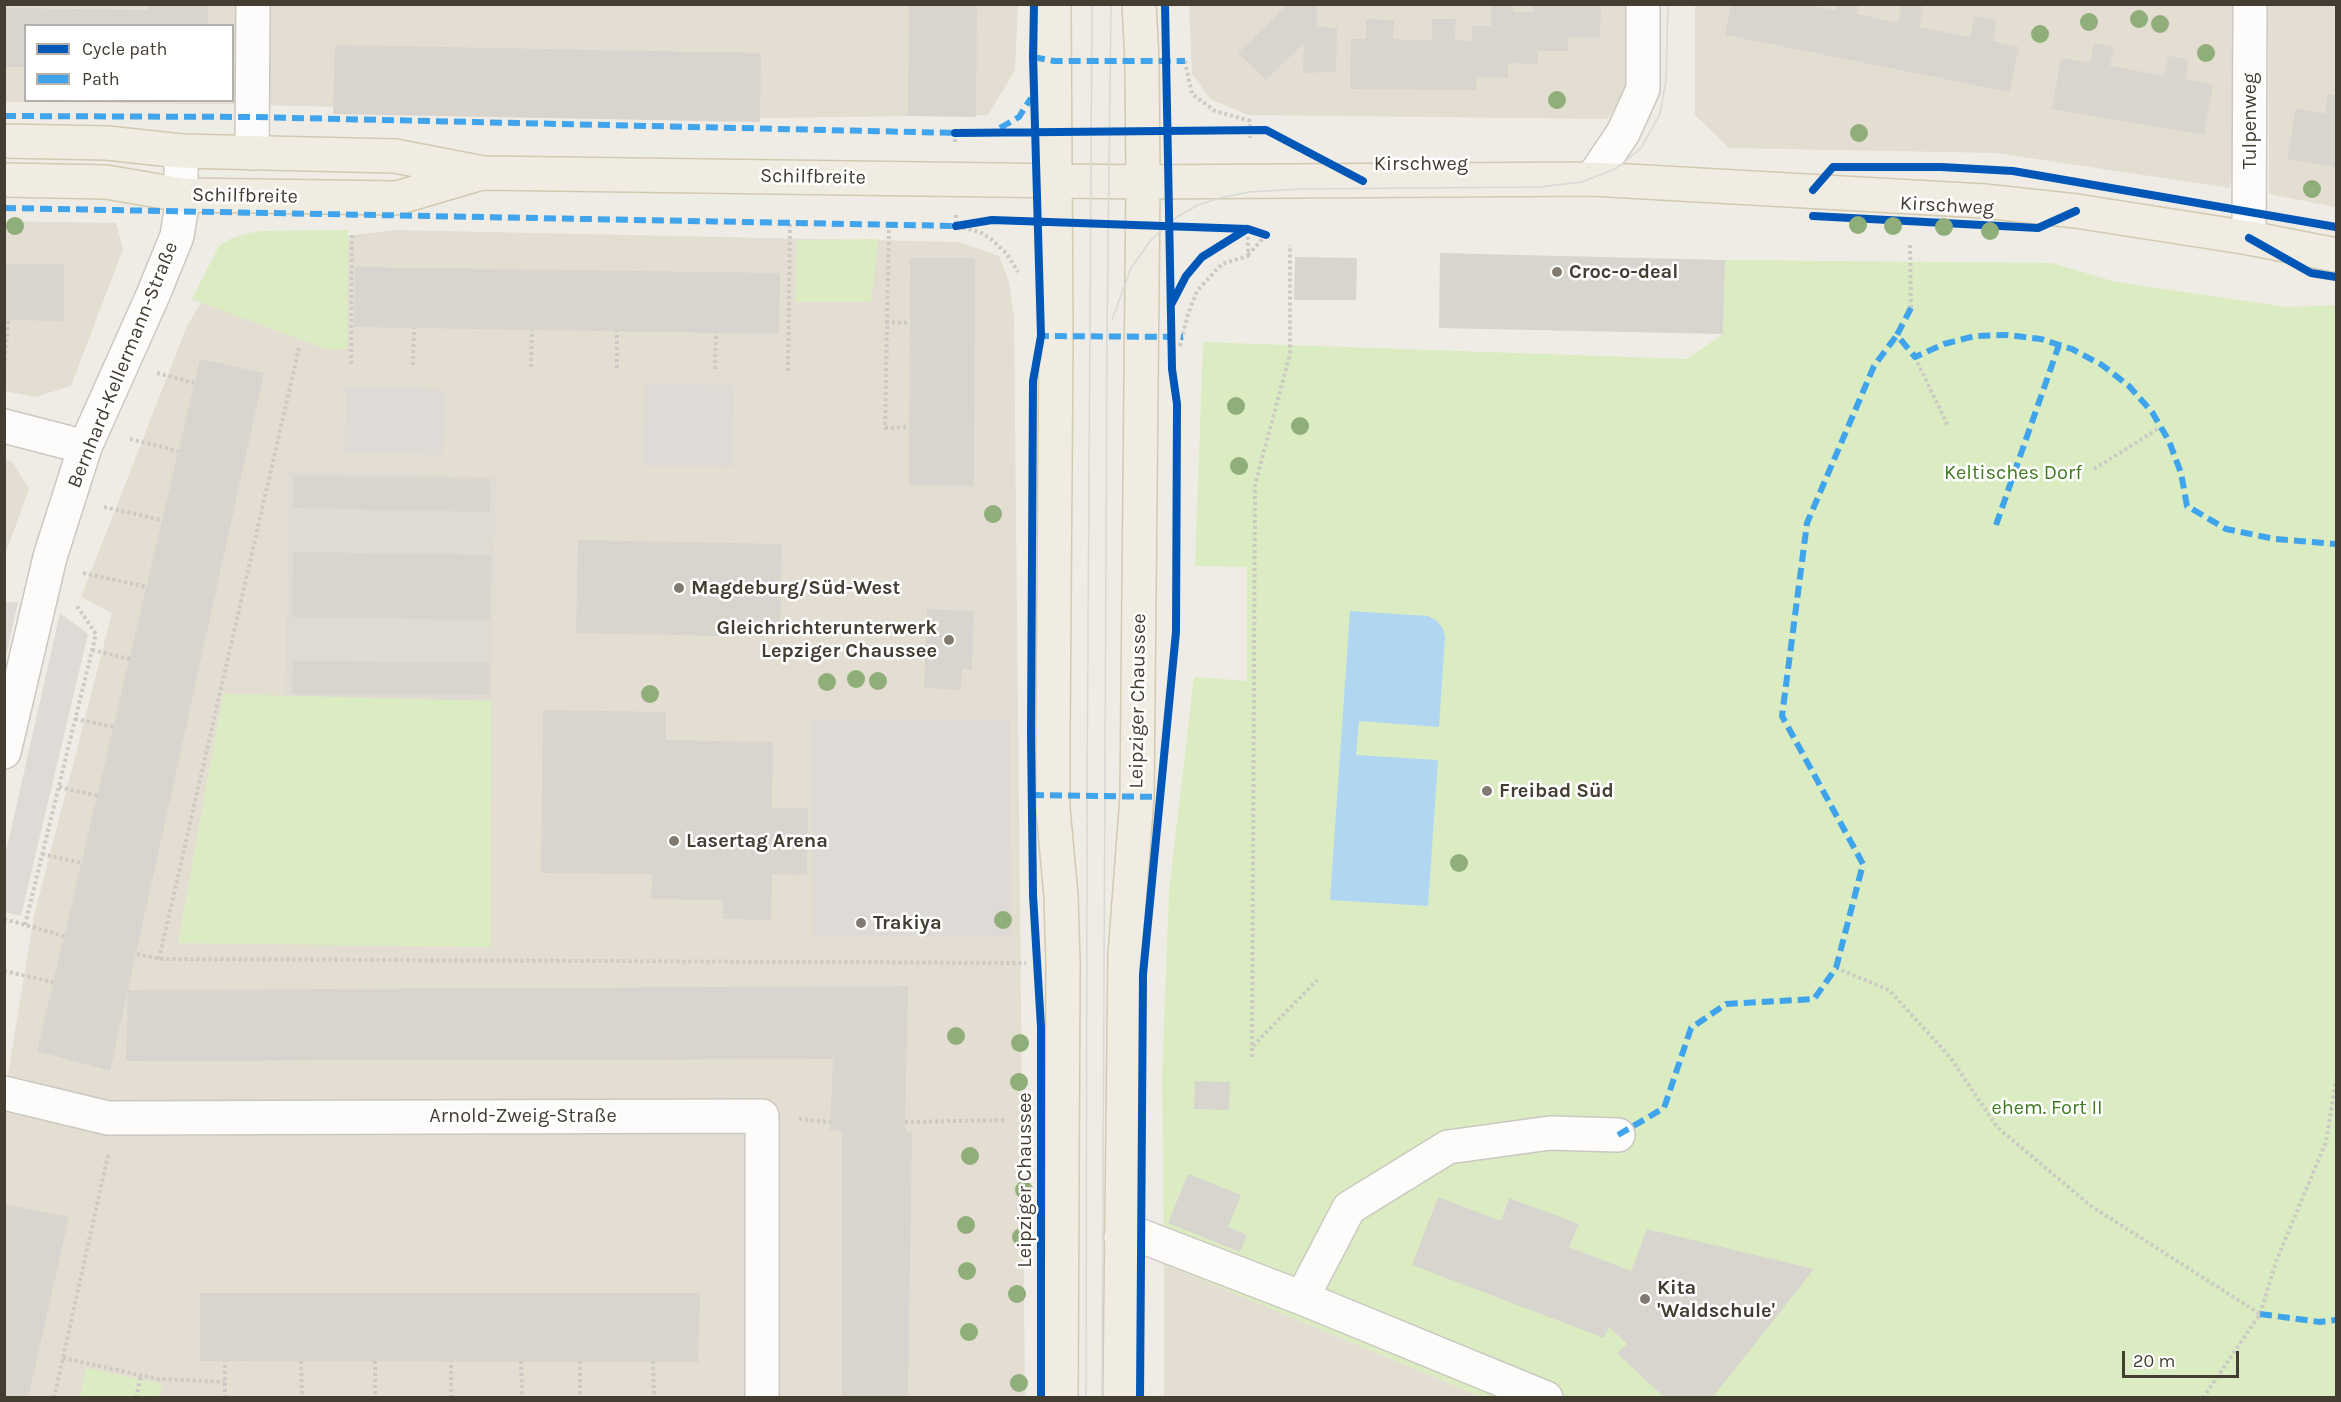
<!DOCTYPE html>
<meta charset="utf-8">
<style>
body{margin:0}
#map{position:relative;width:2341px;height:1402px;overflow:hidden;background:#efece5;font-family:Karla,sans-serif}
canvas{display:block}
.frame{position:absolute;inset:0;border:6px solid #443d32;pointer-events:none}
.legend{position:absolute;left:24px;top:24px;width:210px;height:78px;box-sizing:border-box;background:#fff;border:2px solid #b4b1ad;margin:0;padding:8px 10px;list-style:none;font-size:18px;color:#443d32}
.legend li{display:flex;align-items:center;gap:12px;height:30px}
.legend b{width:30px;border:2px solid #b4b1ad}
.scale{position:absolute;left:2122px;top:1351px;width:117px;height:27px;box-sizing:border-box;border:3px solid #443d32;border-top:0;padding-left:8px;font-size:18px;line-height:21px;white-space:nowrap;color:#443d32;-webkit-text-stroke:4px #fff;paint-order:stroke}
</style>
<div id="map">
<canvas width="2341" height="1402"></canvas>
<div class="frame"></div>
<ul class="legend">
<li><b style="height:8px;background:#0057b8"></b>Cycle path</li>
<li><b style="height:8px;background:#3fa4eb"></b>Path</li>
</ul>
<div class="scale">20 m</div>
</div>
<script>
const ctx = document.querySelector('canvas').getContext('2d');
ctx.lineJoin = 'round';
function fill(path, color) {
  ctx.fillStyle = color;
  ctx.fill(path, 'evenodd');
}
function poly(rows) {
  const path = new Path2D();
  for (const r of rows) {
    path.moveTo(r[0], r[1]);
    for (let i = 2; i < r.length; i += 2) path.lineTo(r[i], r[i + 1]);
  }
  return path;
}
function strokePath(path, color, width, dash) {
  ctx.strokeStyle = color;
  ctx.lineWidth = width;
  ctx.lineCap = dash ? 'butt' : 'round';
  ctx.setLineDash(dash || []);
  ctx.stroke(path);
}
function write(font, color, halo, rows, align = 'center') {
  ctx.font = font + ' Karla,sans-serif';
  ctx.lineWidth = 5;
  ctx.setLineDash([]);
  ctx.textBaseline = 'middle';
  ctx.strokeStyle = halo;
  ctx.fillStyle = color;
  for (const [text, x, y, turn = 0] of rows) {
    ctx.save();
    ctx.translate(x, y);
    ctx.rotate((+turn || 0) * Math.PI / 180);
    ctx.textAlign = isNaN(turn) ? turn : align;
    if (halo) ctx.strokeText(text, 0, 0);
    ctx.fillText(text, 0, 0);
    ctx.restore();
  }
}
fill(poly([
 [5,5,1018,5,1015,70,988,115,772,118,220,104,5,102],
 [26,26,232,26,232,100,26,100],
 [1189,5,1632,5,1627,96,1606,119,1248,115,1210,99,1192,74],
 [1695,5,2238,5,2238,100,2230,188,1996,153,1729,148,1695,115],
 [2268,5,2336,5,2336,207,2269,194],
 [4,221,116,223,123,249,71,386,35,397,5,391],
 [394,230,959,242,999,256,1009,282,1014,317,1025,1397,5,1398,5,1092,34,916,112,613,81,597,187,326,233,250],
 [5,459,12,461,29,489,5,555],
 [1164,1264,1482,1397,1164,1398]
]), '#e4ded2');
fill(poly([
 [289,472,496,476,491,701,285,697]
]), '#dfdbd3');
fill(poly([
 [348,230,347,349,326,349,192,299,219,246,230,239,245,234,260,231],
 [878,239,871,302,795,302,797,240],
 [1725,260,2052,263,2116,282,2287,307,2336,305,2336,1397,1482,1397,1164,1264,1162,1078,1169,891,1194,677,1247,681,1247,567,1195,566,1203,342,1687,359,1723,334],
 [223,694,491,701,490,947,178,943],
 [86,1368,162,1384,159,1397,80,1397]
]), '#dbecc2');
fill(poly([
 [645,383,734,385,733,467,644,466],
 [346,387,444,389,443,455,345,453],
 [5,602,18,602,5,660,4,602],
 [60,613,88,634,21,916,5,912,5,856],
 [812,719,1010,719,1011,937,813,937]
]), '#dedbd6');
fill(poly([
 [1350,611,1428,616,1437,621,1443,629,1445,637,1439,727,1359,721,1356,755,1438,760,1428,906,1330,900]
]), '#b1d6f2');
fill(poly([
 [149,4,208,4,208,26,26,26,26,67,4,67,4,8,149,10],
 [909,4,977,4,976,117,908,116],
 [1288,4,1317,4,1317,27,1337,28,1336,72,1303,73,1304,43,1266,80,1238,53],
 [1533,4,1601,4,1600,38,1568,37,1568,51,1538,51,1538,64,1508,63,1508,78,1477,77,1476,90,1350,89,1351,39,1366,39,1366,19,1394,20,1393,39,1412,40,1432,40,1432,19,1456,19,1455,40,1472,41,1472,26,1491,26,1491,5,1513,5,1513,12,1533,12],
 [1902,4,1923,7,1919,27,1970,37,1975,16,1997,20,1993,41,2019,47,2009,92,1725,35,1731,5,1807,5,1836,10,1837,5,1859,5,1857,14,1898,23],
 [2094,43,2114,47,2110,66,2164,76,2168,56,2188,59,2185,79,2213,85,2204,135,2052,109,2061,58,2090,63],
 [335,45,761,53,760,122,333,114],
 [2328,94,2336,96,2336,167,2287,159,2296,108,2325,114],
 [1440,253,1725,260,1723,334,1439,328],
 [1295,257,1357,258,1356,300,1294,300],
 [910,258,975,258,974,486,909,485],
 [4,264,64,264,64,321,4,320],
 [355,267,780,273,779,334,354,327],
 [200,359,264,373,128,990,908,986,905,1122,906,1132,912,1133,908,1398,842,1398,842,1131,830,1130,833,1059,126,1061,128,990,110,1071,37,1051],
 [294,476,490,479,490,512,293,508],
 [578,540,782,544,780,637,576,633],
 [293,552,491,555,490,620,292,617],
 [927,609,974,611,972,670,962,669,961,690,924,688],
 [293,661,490,662,490,695,292,694],
 [543,710,666,712,666,740,773,742,772,808,808,808,807,875,772,874,771,920,723,919,723,900,651,899,652,874,541,873],
 [1195,1081,1230,1082,1229,1110,1194,1109],
 [1188,1174,1241,1195,1228,1227,1247,1235,1240,1252,1168,1223],
 [1438,1197,1501,1221,1509,1198,1579,1224,1569,1247,1631,1271,1647,1229,1814,1269,1712,1398,1665,1398,1617,1353,1627,1344,1609,1327,1604,1338,1412,1265],
 [4,1204,69,1217,28,1398,4,1398],
 [200,1293,700,1293,698,1362,200,1361]
]), '#d8d5ce');
const minor = poly([
 [252,153,253,4],
 [1592,179,1623,133,1643,89,1643,4],
 [2249,238,2250,4],
 [4,426,85,447],
 [4,752,50,557,85,447,153,295,177,236,181,211,181,151],
 [4,1093,108,1118,762,1116,762,1398],
 [1121,1237,1141,1236,1302,1298,1546,1398],
 [1302,1298,1349,1208,1448,1147,1550,1133,1618,1135]
]);
const major = poly([
 [1054,4,1056,336,1053,735,1053,809,1061,896,1063,963,1061,1398],
 [4,141,107,143,181,151,395,156,483,173,1143,182,1592,179,1984,201,2076,211,2249,238,2336,255],
 [4,180,106,182,182,195,397,198,478,174],
 [1120,1398,1125,955,1137,797,1143,182,1142,61,1139,4]
]);
strokePath(minor, '#cbc8c1', 36);
strokePath(major, '#d3c9b1', 36);
strokePath(poly([
 [1185,61,1192,94,1215,111,1250,121,1250,138],
 [955,133,955,144],
 [956,215,956,226,980,232,991,239,1007,254,1018,272],
 [889,224,885,428,909,427],
 [1910,245,1911,308],
 [1248,255,1266,235],
 [886,322,910,323],
 [1180,346,1188,314,1197,291,1222,264,1248,256,1248,237],
 [1915,357,1948,426],
 [351,364,352,233],
 [413,365,414,328],
 [531,367,532,330],
 [617,368,617,331],
 [715,369,716,332],
 [788,371,790,224],
 [4,372,8,320],
 [157,373,194,383],
 [130,439,178,451],
 [2094,469,2161,427],
 [104,507,162,520],
 [83,573,147,587],
 [92,650,130,659],
 [75,719,114,727],
 [59,787,98,796],
 [42,854,82,863],
 [4,919,64,936],
 [25,925,96,634,77,606],
 [137,954,159,959,1026,963],
 [159,959,299,348],
 [1836,968,1889,990,1950,1057,1997,1127,2091,1206,2260,1314],
 [4,971,53,982],
 [1253,1046,1317,980],
 [1252,1057,1255,485,1290,354,1290,245],
 [799,1119,831,1122],
 [905,1122,1004,1120],
 [63,1358,158,1379,225,1382],
 [301,1361,302,1398],
 [375,1361,375,1398],
 [521,1361,522,1398],
 [580,1361,580,1398],
 [653,1361,654,1398],
 [54,1398,108,1155],
 [136,1398,141,1375],
 [225,1398,225,1361],
 [451,1398,451,1361],
 [2203,1398,2260,1314,2277,1259,2326,1142,2336,1080]
]), '#cdcac5', 4, [3, 3]);
strokePath(minor, '#fdfcfb', 33);
strokePath(major, '#f0ece2', 33);
strokePath(poly([
 [1112,320,1131,268,1151,240,1177,217,1198,205,1220,198,1249,192,1298,189,1539,187,1582,182,1617,168,1641,148,1660,114,1666,81,1668,4],
 [1086,1398,1087,795,1092,4],
 [1102,1398,1107,337,1111,4]
]), '#d8d8d7', 1.5);
strokePath(poly([
 [1033,57,1054,61,1185,61],
 [4,116,252,117,958,133],
 [1000,128,1019,117,1031,98],
 [4,208,956,226],
 [1911,308,1897,335,1915,357,1944,344,1975,336,2008,335,2041,339,2072,349,2102,365,2129,386,2152,412,2169,441,2181,473,2187,506,2226,529,2275,539,2336,544],
 [1040,340,1041,336,1183,337],
 [1996,525,2059,345],
 [1032,795,1161,797],
 [1618,1135,1664,1108,1691,1028,1726,1004,1814,999,1836,968,1863,864,1782,716,1807,523,1874,366,1897,335],
 [2260,1314,2320,1322,2336,1320]
]), '#3fa4eb', 6, [12, 6]);
strokePath(poly([
 [1034,4,1033,57,1041,336,1033,381,1031,734,1033,895,1041,1027,1041,1398],
 [955,133,1266,130,1363,181],
 [1813,190,1833,167,1941,167,2013,171,2336,227],
 [1813,216,2038,228,2076,211],
 [956,226,992,220,1248,229,1266,235],
 [2249,238,2311,273,2336,277],
 [1172,303,1186,276,1202,257,1247,229],
 [1140,1398,1143,974,1176,632,1177,404,1172,369,1165,4]
]), '#0057b8', 8);
ctx.fillStyle = '#8fae79';
for (const [x, y] of [
 [2139,19],
 [2089,22],
 [2160,24],
 [2040,34],
 [2206,53],
 [1557,100],
 [1859,133],
 [2312,189],
 [1858,225],
 [15,226],
 [1893,226],
 [1944,227],
 [1990,231],
 [1236,406],
 [1300,426],
 [1239,466],
 [993,514],
 [856,679],
 [878,681],
 [827,682],
 [650,694],
 [1459,863],
 [1003,920],
 [956,1036],
 [1020,1043],
 [1019,1082],
 [970,1156],
 [1024,1190],
 [966,1225],
 [1021,1237],
 [967,1271],
 [1017,1294],
 [969,1332],
 [1019,1383]
]) {
  ctx.beginPath();
  ctx.arc(x, y, 9, 0, 2 * Math.PI);
  ctx.fill();
}
for (const [x, y, r, color] of [
 [1557,272,6,"#807a71"],
 [679,588,6,"#807a71"],
 [949,640,6,"#807a71"],
 [1487,791,6,"#807a71"],
 [674,841,6,"#807a71"],
 [861,923,6,"#807a71"],
 [1645,1299,6,"#807a71"]
]) {
  const dot = new Path2D();
  dot.arc(x, y, r, 0, 2 * Math.PI);
  ctx.fillStyle = color;
  ctx.fill(dot);
  strokePath(dot, '#fff', 2);
}
write('20px', '#443d32', '#fff', [
 ["Tulpenweg",2250,121,-90],
 ["Kirschweg",1421,164],
 ["Schilfbreite",813,177,1],
 ["Schilfbreite",245,196,1],
 ["Kirschweg",1947,206,3],
 ["Bernhard-Kellermann-Straße",123,365,-68],
 ["Leipziger Chaussee",1138,701,-89],
 ["Arnold-Zweig-Straße",523,1116],
 ["Leipziger Chaussee",1025,1180,-90]
]);
write('bold 20px', '#443d32', '#fff', [
 ["Croc-o-deal",1569,272],
 ["Magdeburg/Süd-West",691,588],
 ["Gleichrichterunterwerk",937,628,"right"],
 ["Lepziger Chaussee",937,651,"right"],
 ["Freibad Süd",1499,791],
 ["Lasertag Arena",686,841],
 ["Trakiya",873,923],
 ["Kita",1657,1288],
 ["'Waldschule'",1657,1311]
], 'left');
write('20px', '#417b20', '#fff', [
 ["Keltisches Dorf",2013,473],
 ["ehem. Fort II",2047,1108]
]);
</script>
